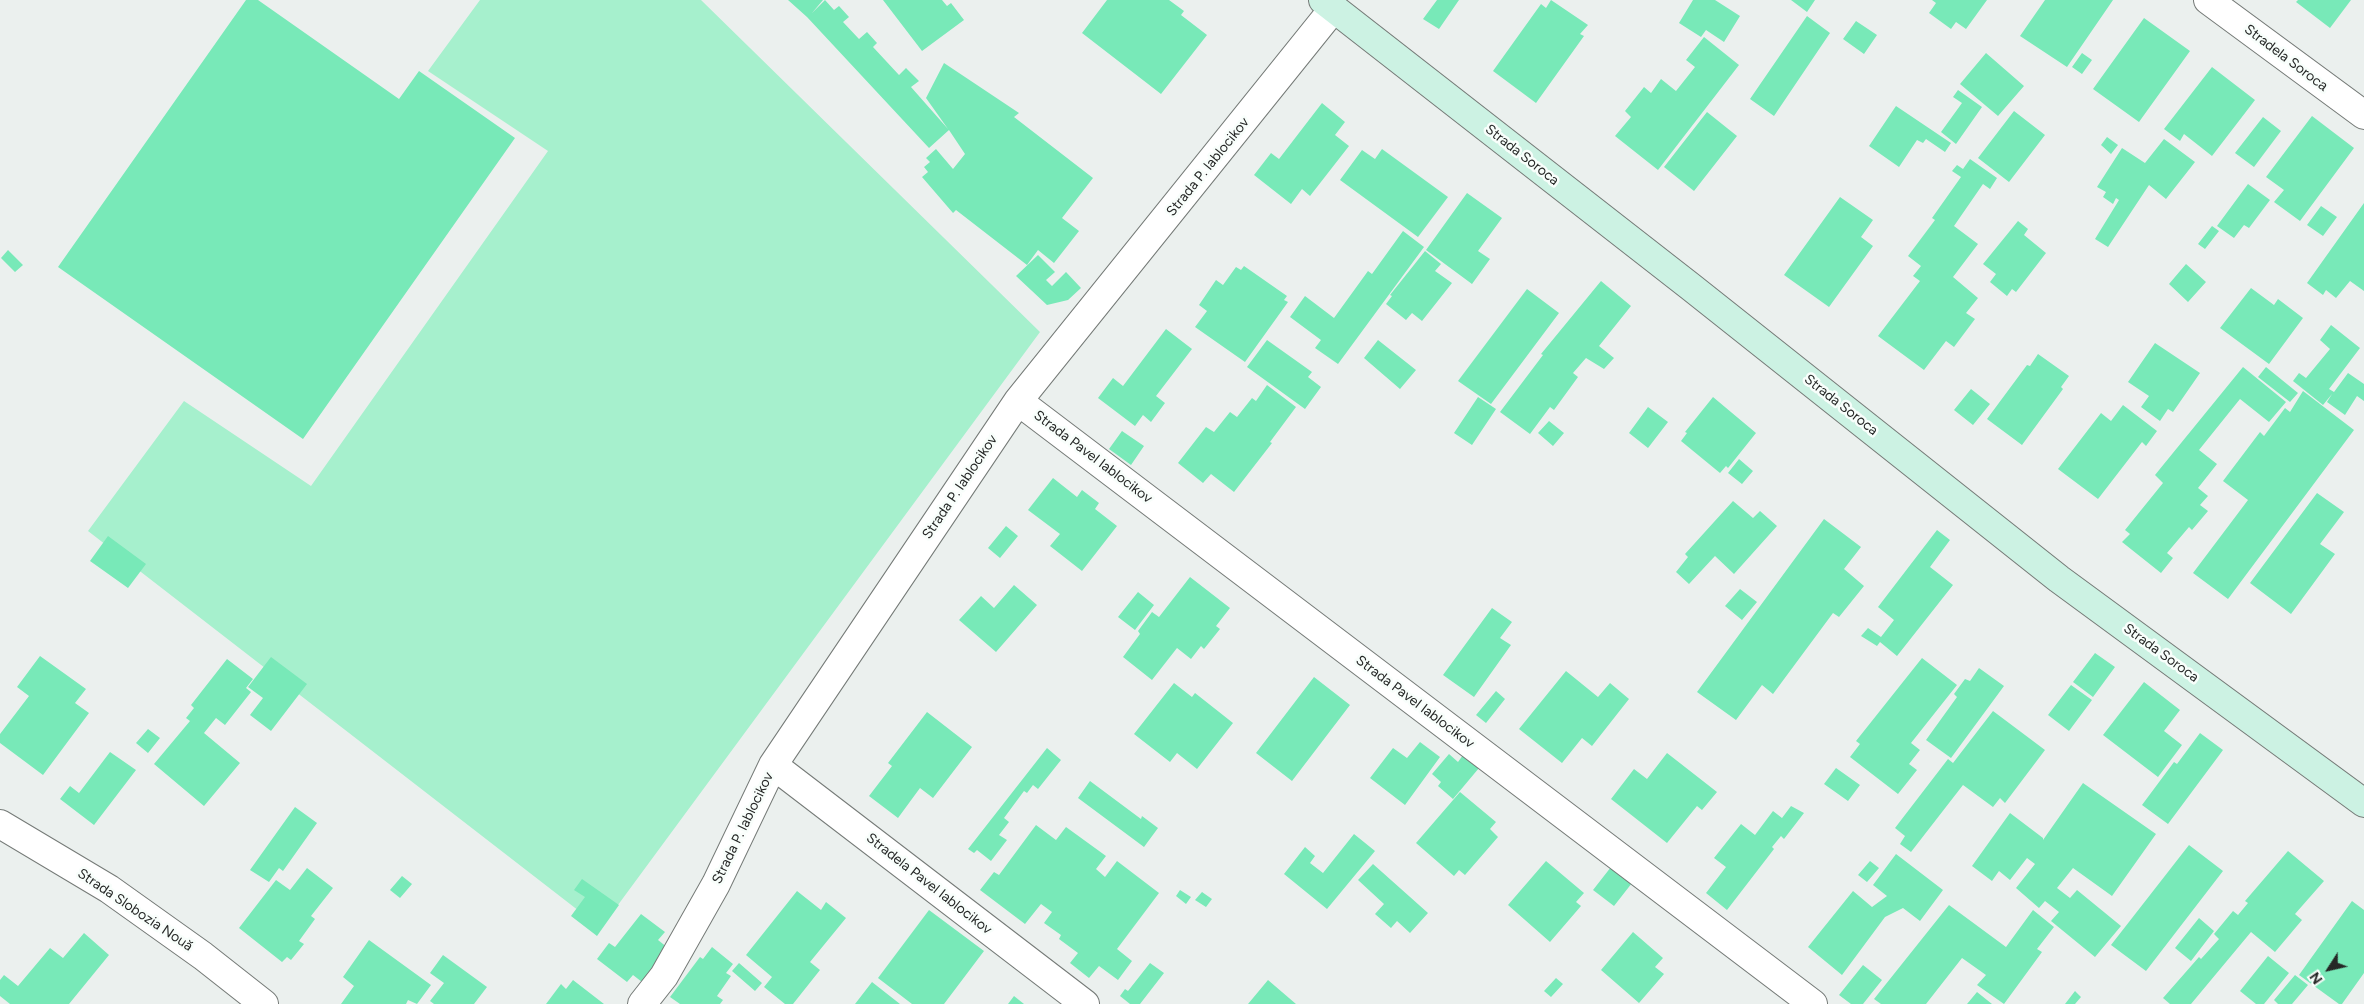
<!DOCTYPE html>
<meta charset="utf-8">
<style>
body{margin:0}
#map{position:relative;width:2364px;height:1004px;overflow:hidden;background:#ebf0ee;font-family:Figtree,sans-serif}
canvas{display:block}
.north{position:absolute;left:2304px;top:944px;width:50px;height:50px;-webkit-text-stroke:4px #f8fefb;paint-order:stroke;rotate:235deg;font-size:14px;font-weight:700;line-height:20px;text-align:center;color:#252726}
.north::after{content:'';display:block;margin:auto;width:18px;height:22px;background:#252726;clip-path:polygon(50% 0,100% 100%,50% 72%,0 100%)}
</style>
<div id="map">
<canvas width="2364" height="1004"></canvas>
<div class="north">N</div>
</div>
<script>
const ctx = document.querySelector('canvas').getContext('2d');
ctx.lineJoin = 'round';
function fill(path, color) {
  ctx.fillStyle = color;
  ctx.fill(path, 'evenodd');
}
function poly(rows) {
  const path = new Path2D();
  for (const r of rows) {
    path.moveTo(r[0], r[1]);
    for (let i = 2; i < r.length; i += 2) path.lineTo(r[i], r[i + 1]);
  }
  return path;
}
function strokePath(path, color, width, dash) {
  ctx.strokeStyle = color;
  ctx.lineWidth = width;
  ctx.lineCap = dash ? 'butt' : 'round';
  ctx.setLineDash(dash || []);
  ctx.stroke(path);
}
function write(font, color, halo, rows, align = 'center') {
  ctx.font = font + ' Figtree,sans-serif';
  ctx.lineWidth = 5;
  ctx.setLineDash([]);
  ctx.textBaseline = 'middle';
  ctx.strokeStyle = halo;
  ctx.fillStyle = color;
  for (const [text, x, y, turn = 0] of rows) {
    ctx.save();
    ctx.translate(x, y);
    ctx.rotate((+turn || 0) * Math.PI / 180);
    ctx.textAlign = isNaN(turn) ? turn : align;
    if (halo) ctx.strokeText(text, 0, 0);
    ctx.fillText(text, 0, 0);
    ctx.restore();
  }
}
fill(poly([
 [480,0,701,0,1040,332,601,928,88,531,184,401,311,486,548,151,428,71]
]), '#a6f0cd');
fill(poly([
 [246,0,258,0,399,99,419,71,515,138,303,439,58,267],
 [788,0,823,0,812,13,825,0,834,10,839,6,849,17,843,22,859,39,867,32,877,43,873,47,899,75,906,68,919,81,911,87,948,129,926,98,944,63,1019,113,1014,117,1093,178,1062,218,1079,231,1054,263,1038,250,1027,265,956,210,953,213,922,177,928,172,924,167,930,162,926,158,936,149,953,169,965,154,949,130,929,148,807,17],
 [883,0,942,0,947,6,951,3,964,20,922,51],
 [1107,0,1169,0,1184,11,1181,15,1207,35,1161,94,1082,33],
 [1437,0,1459,0,1439,29,1423,19],
 [1551,0,1588,25,1580,34,1584,36,1536,103,1493,71,1541,4,1546,8],
 [1693,0,1715,0,1740,16,1724,42,1706,30,1701,37,1679,23],
 [1791,0,1815,0,1807,12],
 [1932,0,1987,0,1966,29,1956,22,1951,29,1929,13,1936,3],
 [2045,0,2113,0,2067,67,2020,36],
 [2298,0,2351,0,2330,28,2296,2],
 [1807,16,1830,33,1774,116,1750,99],
 [2144,18,2190,51,2139,122,2093,89],
 [1856,21,1877,35,1864,54,1843,39],
 [1704,37,1739,65,1658,170,1615,136,1631,117,1625,111,1644,87,1651,93,1661,79,1676,91,1695,67,1686,60],
 [1986,53,2024,86,1998,116,1960,84],
 [2082,53,2092,60,2082,74,2072,67],
 [2212,67,2255,100,2212,156,2184,134,2180,141,2164,129],
 [1958,90,1982,107,1956,144,1941,132,1962,103,1953,97],
 [1322,103,1345,122,1335,135,1349,146,1310,196,1302,189,1291,204,1254,175,1271,153,1279,159],
 [1896,106,1951,143,1945,152,1926,139,1923,143,1917,140,1899,167,1869,146],
 [2014,111,2045,135,2009,182,1978,158],
 [1707,112,1737,136,1694,191,1664,167],
 [2312,116,2354,148,2300,221,2274,202,2284,190,2266,177],
 [2263,117,2281,131,2254,167,2235,153],
 [2107,137,2118,145,2111,154,2101,145],
 [2164,139,2195,162,2166,199,2149,185,2108,247,2095,239,2119,200,2116,198,2113,204,2103,197,2106,192,2097,187,2122,148,2145,163],
 [1382,149,1448,197,1418,237,1340,180,1362,150,1375,159],
 [1970,159,1997,178,1990,189,1983,184,1954,226,1978,244,1953,277,1978,298,1966,313,1975,319,1954,347,1946,341,1924,370,1878,336,1920,281,1913,276,1921,266,1908,256,1935,220,1932,218,1961,177,1952,171,1957,165,1963,169],
 [2248,184,2270,200,2249,228,2244,225,2234,238,2217,226],
 [1467,193,1502,218,1478,251,1490,259,1472,284,1426,250],
 [1840,197,1873,220,1861,237,1873,246,1829,307,1784,275],
 [2364,203,2364,291,2350,281,2336,298,2326,290,2323,295,2307,283],
 [2321,206,2337,217,2323,236,2307,225],
 [2018,221,2028,229,2024,235,2046,253,2016,292,2012,289,2007,296,1990,282,1996,274,1983,264],
 [2212,226,2219,231,2205,249,2198,244],
 [1403,231,1424,247,1338,364,1315,348,1321,340,1290,317,1305,296,1334,318,1368,271,1372,274],
 [8,250,23,265,15,272,1,258],
 [1425,251,1441,264,1435,271,1452,283,1422,321,1412,313,1406,320,1386,304,1392,296,1390,295],
 [1038,255,1055,272,1046,280,1052,286,1066,272,1081,288,1068,300,1047,305,1016,276],
 [2186,264,2206,282,2188,302,2169,284],
 [1244,266,1287,296,1284,300,1288,302,1245,362,1195,327,1207,311,1199,305,1216,280,1223,285,1236,267,1241,270],
 [1601,281,1631,306,1599,346,1614,358,1604,369,1586,358,1573,373,1578,377,1554,410,1550,407,1530,434,1500,412,1543,355,1541,354],
 [2251,288,2274,305,2278,299,2303,318,2269,364,2220,328],
 [1527,289,1559,313,1491,404,1458,381],
 [2331,325,2360,348,2329,389,2334,392,2348,373,2364,384,2364,401,2357,396,2345,415,2327,402,2332,394,2323,405,2293,381,2299,373,2306,378,2330,349,2320,340],
 [1166,329,1192,349,1156,396,1165,403,1151,422,1143,415,1135,426,1098,398,1113,378,1123,386],
 [1267,340,1312,372,1308,377,1321,387,1305,409,1247,367],
 [1378,340,1416,370,1400,389,1364,358],
 [2155,343,2200,373,2173,412,2168,409,2160,421,2141,407,2149,396,2128,382],
 [2038,354,2069,376,2061,387,2063,389,2022,445,1987,419,2027,365,2030,366],
 [2243,367,2286,402,2269,422,2240,399,2199,450,2217,464,2198,488,2208,496,2200,505,2208,511,2192,530,2189,527,2167,553,2173,558,2161,573,2122,542,2130,534,2125,530,2163,483,2155,475],
 [2266,367,2298,393,2290,402,2258,377],
 [1267,385,1296,407,1270,442,1272,443,1234,492,1211,474,1203,483,1178,463,1206,427,1214,432,1230,412,1237,417,1252,398,1256,401],
 [1971,389,1990,404,1973,425,1954,410],
 [2303,391,2354,430,2228,599,2193,573,2248,500,2223,481,2260,432,2264,436,2285,408,2290,412],
 [1478,397,1496,409,1472,445,1454,433],
 [1713,397,1756,433,1728,468,1726,466,1720,473,1681,441,1687,433,1685,432],
 [2123,405,2157,431,2146,446,2142,442,2098,499,2058,469,2101,413,2111,421],
 [1648,407,1668,422,1648,448,1629,433],
 [1549,421,1564,433,1553,446,1538,433],
 [1122,431,1144,446,1131,465,1109,449],
 [1739,459,1753,471,1742,484,1728,473],
 [1053,478,1077,497,1082,490,1099,503,1095,509,1117,526,1082,571,1050,546,1060,534,1028,510],
 [2317,493,2344,512,2320,544,2335,554,2291,614,2250,583],
 [1733,501,1753,518,1760,511,1777,526,1734,574,1715,556,1689,584,1676,572,1688,557,1685,554],
 [1824,519,1861,547,1844,569,1864,586,1839,617,1833,613,1773,694,1762,685,1736,720,1697,692],
 [1006,526,1018,536,1000,558,988,548],
 [1937,530,1950,540,1930,567,1953,585,1897,656,1880,642,1877,646,1861,636,1868,628,1881,637,1894,620,1878,607],
 [108,536,146,564,128,588,90,561],
 [1190,577,1230,608,1216,626,1220,629,1204,649,1201,646,1191,659,1177,648,1152,680,1123,657,1140,634,1138,631,1152,612,1159,617],
 [1014,585,1037,605,996,652,959,620,981,596,994,608],
 [1740,589,1757,602,1742,620,1725,606],
 [1138,592,1154,605,1135,630,1118,617],
 [1492,608,1512,622,1500,638,1511,645,1474,697,1443,675],
 [2095,653,2115,667,2093,697,2073,682],
 [40,656,86,689,75,703,89,713,43,775,0,743,0,734,29,696,17,687],
 [271,657,307,684,271,731,250,715,263,698,248,687],
 [1922,658,1957,685,1911,743,1920,750,1909,764,1917,770,1898,794,1850,757,1860,744,1856,741],
 [227,659,253,679,246,688,251,692,225,725,216,718,204,733,240,763,204,806,154,764,190,721,186,718,194,708,191,705],
 [1979,668,2004,686,1951,758,1926,740,1957,697,1954,694,1965,679,1970,681],
 [1566,671,1598,697,1610,683,1629,699,1592,746,1582,738,1562,763,1519,729],
 [1314,677,1350,705,1292,781,1256,753],
 [2144,682,2180,710,2164,731,2182,745,2158,777,2103,735],
 [1174,683,1192,697,1195,693,1233,723,1197,769,1177,753,1170,762,1134,734],
 [2071,685,2092,700,2069,731,2048,715],
 [1496,691,1505,699,1486,723,1476,715],
 [1993,711,2045,750,2005,803,2000,798,1993,807,1963,785,1911,852,1900,844,1905,836,1895,828,1948,759,1953,763],
 [927,712,972,747,933,798,920,788,898,818,869,796,892,766,888,763],
 [148,729,160,738,148,753,136,743],
 [2200,733,2223,750,2168,824,2142,805,2174,762,2177,764],
 [1420,742,1440,757,1405,805,1370,778,1393,748,1407,758],
 [1047,748,1061,760,1038,789,1033,785,1027,793,1024,791,1004,818,1009,822,999,835,1007,840,991,861,977,850,974,853,968,849],
 [110,752,136,770,94,825,60,799,70,786,79,793],
 [1667,753,1717,792,1702,810,1697,806,1667,843,1611,799,1634,769,1647,779],
 [1449,754,1458,762,1463,755,1479,768,1453,799,1438,786,1441,782,1432,774],
 [1836,768,1860,785,1848,801,1824,784],
 [1090,781,1141,819,1142,816,1158,828,1144,847,1078,798],
 [2083,783,2156,834,2112,896,2073,868,2057,888,2070,898,2077,890,2121,926,2095,957,2051,921,2059,912,2045,901,2039,908,2016,888,2035,864,2027,858,2010,880,1999,871,1992,881,1972,866,2010,813,2043,838,2043,840],
 [1460,792,1496,822,1490,829,1498,837,1465,875,1459,870,1454,876,1416,843],
 [1791,806,1804,813,1784,839,1781,836,1772,847,1774,849,1727,910,1706,893,1726,867,1714,858,1741,824,1755,835,1773,811,1782,818],
 [295,807,317,823,283,871,279,868,269,882,250,870],
 [1036,825,1056,840,1066,827,1106,856,1096,869,1105,877,1117,861,1159,893,1117,949,1132,961,1118,980,1099,966,1089,978,1070,963,1078,953,1059,939,1061,935,1044,923,1052,912,1041,904,1025,924,980,890,994,872,999,875],
 [1354,834,1375,851,1327,909,1284,874,1305,847,1315,856,1310,863,1323,873],
 [2189,845,2223,871,2146,971,2111,945],
 [2288,851,2324,881,2295,914,2302,920,2275,952,2251,932,2191,1004,2170,1004,2163,998,2199,957,2201,959,2219,939,2214,934,2233,911,2238,915,2248,903,2245,901],
 [1896,854,1943,890,1920,921,1903,908,1885,917,1842,975,1808,947,1853,891,1872,907,1887,896,1873,885],
 [1546,861,1584,893,1576,902,1581,906,1550,942,1508,905],
 [1870,861,1879,868,1867,882,1858,875],
 [1373,864,1428,913,1410,933,1397,921,1391,928,1375,914,1384,904,1358,880],
 [1611,867,1632,883,1614,906,1593,890],
 [307,868,333,888,311,916,315,919,299,941,304,944,291,960,287,957,282,962,239,928,276,880,290,890],
 [402,876,412,884,400,898,390,890],
 [582,879,619,905,597,936,571,916,585,897,574,890],
 [1180,890,1191,897,1186,904,1176,896],
 [797,891,821,910,826,902,846,918,810,962,820,970,793,1004,785,1004,764,987,772,977,746,955],
 [1202,892,1212,899,1206,907,1195,900],
 [2352,901,2364,910,2364,973,2342,1004,2339,1004,2299,975],
 [1949,905,2006,947,2033,910,2054,927,2037,949,2042,952,2004,1004,1977,985,1986,975,1962,958,1926,1004,1881,1004,1874,999],
 [929,910,984,951,944,1004,912,1004,878,978],
 [641,914,665,932,658,940,668,948,642,982,633,975,627,982,597,959,609,943,615,947],
 [2199,918,2214,931,2191,961,2175,948],
 [1633,932,1663,958,1655,967,1664,974,1639,1003,1601,970],
 [84,933,109,955,69,1004,10,1004,0,996,0,980,4,975,18,986,50,948,63,958],
 [369,940,431,985,417,1004,408,1000,406,1004,341,1004,354,986,343,977],
 [712,947,733,964,726,973,731,976,717,996,723,1000,720,1004,680,1004,670,997,700,957,703,959],
 [443,955,487,987,474,1004,434,1004,430,1001,444,983,430,973],
 [2268,956,2289,973,2264,1004,2256,1004,2240,991],
 [739,963,762,983,755,991,732,971],
 [1150,963,1164,973,1140,1004,1130,1004,1120,996,1125,989,1128,991],
 [1863,965,1882,980,1863,1004,1851,1004,1839,995],
 [2295,975,2308,985,2292,1004,2278,1004,2274,1000],
 [1556,978,1563,984,1551,997,1544,991],
 [573,980,604,1004,546,1004,561,984,566,989],
 [1268,980,1296,1004,1248,1004],
 [872,982,900,1004,855,1004],
 [2075,991,2081,997,2075,1004,2065,1004],
 [1977,992,1992,1004,1967,1004],
 [1014,996,1024,1004,1008,1004]
]), '#78e9b8');
const street = poly([
 [2208,0,2364,115],
 [1018,401,1813,1004],
 [773,765,1085,1004],
 [0,824,109,889,203,956,264,1004],
 [642,1004,664,976,716,884,773,765,1018,401,1334,8]
]);
const secondary = poly([
 [1323,0,1691,287,2059,579,2364,803]
]);
strokePath(street, '#757a77', 30);
strokePath(secondary, '#757a77', 30);
strokePath(street, '#fff', 28);
strokePath(secondary, '#ccf2e3', 28);
write('14px', '#252726', '#f8fefb', [
 ["Stradela Sorocа",2286,58,37],
 ["Strada Soroca",1522,155,38],
 ["Strada P. Iablocikov",1208,167,-51],
 ["Strada Soroca",1841,405,38],
 ["Strada Pavel Iablocikov",1093,457,37],
 ["Strada P. Iablocikov",960,487,-56],
 ["Strada Soroca",2161,653,36],
 ["Strada Pavel Iablocikov",1415,702,37],
 ["Strada P. Iablocikov",743,828,-64],
 ["Stradela Pavel Iablocikov",929,884,38],
 ["Strada Slobozia Nouă",135,910,34]
]);
</script>
